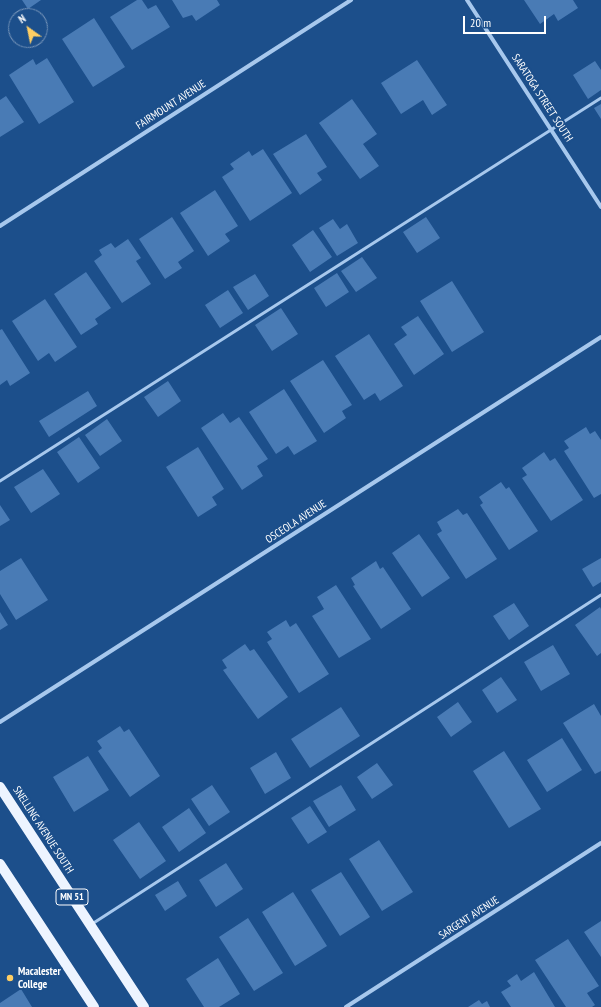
<!DOCTYPE html>
<style>
body{margin:0}
#map{position:relative;width:601px;height:1007px;overflow:hidden;background:#1c4f8b;font-family:"PT Sans Narrow",sans-serif}
canvas{display:block}
.north{position:absolute;left:8px;top:8px;width:40px;height:40px;box-sizing:border-box;background:#1c4f8b;border:1px solid #7795b9;border-radius:50%;rotate:327deg;font-size:11px;font-weight:700;line-height:16px;text-align:center;color:#fff}
.north::after{content:'';display:block;margin:auto;width:14px;height:18px;background:#fece64;clip-path:polygon(50% 0,100% 100%,50% 72%,0 100%)}
.scale{position:absolute;left:463px;top:16px;width:83px;height:18px;box-sizing:border-box;border:2px solid #fff;border-top:0;padding-left:5px;font-size:12px;line-height:14px;white-space:nowrap;color:#fff;-webkit-text-stroke:3px #1c4f8b;paint-order:stroke}
</style>
<div id="map">
<canvas width="601" height="1007"></canvas>
<div class="north">N</div>
<div class="scale">20 m</div>
</div>
<script>
const ctx = document.querySelector('canvas').getContext('2d');
ctx.lineJoin = 'round';
function fill(path, color) {
  ctx.fillStyle = color;
  ctx.fill(path, 'evenodd');
}
function poly(rows) {
  const path = new Path2D();
  for (const r of rows) {
    path.moveTo(r[0], r[1]);
    for (let i = 2; i < r.length; i += 2) path.lineTo(r[i], r[i + 1]);
  }
  return path;
}
function strokePath(path, color, width, dash) {
  ctx.strokeStyle = color;
  ctx.lineWidth = width;
  ctx.lineCap = dash ? 'butt' : 'round';
  ctx.setLineDash(dash || []);
  ctx.stroke(path);
}
function write(font, color, halo, rows, align = 'center') {
  ctx.font = font + ' "PT Sans Narrow",sans-serif';
  ctx.lineWidth = 4;
  ctx.setLineDash([]);
  ctx.textBaseline = 'middle';
  ctx.strokeStyle = halo;
  ctx.fillStyle = color;
  for (const [text, x, y, turn = 0] of rows) {
    ctx.save();
    ctx.translate(x, y);
    ctx.rotate((+turn || 0) * Math.PI / 180);
    ctx.textAlign = isNaN(turn) ? turn : align;
    if (halo) ctx.strokeText(text, 0, 0);
    ctx.fillText(text, 0, 0);
    ctx.restore();
  }
}
fill(poly([
 [22,0,41,0,28,9],
 [137,0,142,0,148,9,156,5,170,27,132,50,110,17],
 [172,0,217,0,220,5,196,21,192,15,183,18],
 [524,0,573,0,578,8,558,21,554,14,540,24],
 [94,18,125,67,93,87,62,39],
 [47,58,74,102,39,124,9,75,33,59,36,65],
 [417,60,447,105,432,115,423,100,401,114,381,83],
 [595,61,601,70,601,90,588,99,573,75],
 [6,96,24,122,0,137,0,100],
 [352,99,377,134,363,144,379,166,360,179,319,123],
 [601,104,601,119,594,108],
 [306,134,327,167,317,173,322,180,300,195,273,154],
 [263,149,292,193,250,221,222,177,234,169,230,164,249,151,252,156],
 [215,190,238,226,225,234,230,241,208,256,180,213],
 [172,217,194,251,178,262,182,268,165,279,139,239],
 [426,217,440,238,417,253,403,232],
 [333,219,340,229,347,224,358,243,337,256,319,228],
 [313,230,332,257,310,272,292,245],
 [128,239,141,258,136,261,151,284,122,303,94,261,102,255,99,250,111,243,115,248],
 [362,257,377,278,356,292,341,271],
 [86,272,111,308,95,319,98,324,81,335,54,294],
 [337,273,349,292,326,307,314,288],
 [255,274,269,296,248,310,233,287],
 [452,281,484,332,452,352,420,301],
 [228,290,243,313,220,328,205,305],
 [45,299,77,347,55,362,49,353,38,361,12,321],
 [281,308,298,334,272,351,255,325],
 [418,316,444,354,414,375,394,344,407,335,401,327],
 [2,329,30,373,10,386,7,380,0,385,0,330],
 [369,334,403,386,380,401,375,393,364,400,335,356],
 [323,360,352,405,342,411,346,418,324,433,290,381],
 [168,381,181,401,158,417,144,397],
 [284,389,317,441,294,455,288,446,276,454,249,412],
 [88,391,97,406,49,437,39,421],
 [223,413,230,423,239,417,268,459,257,466,263,476,242,490,201,428],
 [107,419,122,441,100,456,85,435],
 [586,427,590,434,595,431,601,440,601,494,594,498,564,451,569,448,564,441],
 [79,437,100,468,78,483,57,452],
 [198,447,224,489,212,497,217,505,198,517,166,467],
 [544,452,550,461,555,458,583,500,551,521,522,478,527,475,522,468],
 [43,469,60,494,31,513,14,487],
 [501,482,506,489,509,487,538,531,509,550,480,505,483,503,479,497],
 [0,505,10,520,0,526],
 [458,509,463,515,467,513,497,559,466,579,437,534,442,531,437,522],
 [419,534,450,578,422,597,392,553],
 [21,558,48,600,16,620,0,594,0,571],
 [601,558,601,582,593,587,582,569],
 [376,561,380,569,383,567,411,609,381,629,353,586,355,585,351,578],
 [336,585,371,639,339,658,312,616,324,609,317,597],
 [514,603,529,626,509,640,493,616],
 [600,607,601,609,601,653,597,656,575,625],
 [0,612,8,625,0,630],
 [286,620,290,627,296,623,329,674,299,693,267,642,272,639,267,632],
 [245,644,250,651,254,649,288,697,258,719,223,670,227,668,222,660],
 [553,645,570,674,541,691,524,662],
 [501,677,517,700,497,713,482,690],
 [458,702,472,722,451,737,437,717],
 [594,704,601,716,601,771,595,774,563,723],
 [341,707,360,736,310,768,291,739],
 [120,726,124,732,129,729,160,776,130,797,98,751,102,748,97,741],
 [562,738,582,770,547,792,527,760],
 [504,751,541,809,509,828,473,771],
 [276,752,291,778,265,794,250,768],
 [88,756,109,790,74,812,53,777],
 [377,763,393,785,372,799,357,777],
 [212,785,230,812,209,826,191,799],
 [341,785,356,810,329,827,313,801],
 [310,806,327,832,308,844,291,818],
 [189,808,206,833,179,852,162,827],
 [139,822,166,861,140,879,113,840],
 [379,840,413,892,382,911,349,859],
 [226,863,243,889,216,907,199,880],
 [341,872,370,917,340,936,311,890],
 [178,881,187,896,165,911,155,895],
 [293,892,327,946,295,966,262,912],
 [248,918,283,973,254,991,219,937],
 [601,921,601,957,584,932],
 [568,939,599,986,587,993,595,1005,592,1007,566,1007,535,960],
 [218,958,240,994,219,1007,204,1007,186,979],
 [534,972,555,1007,511,1007,501,992,511,986,507,981,517,974,521,981],
 [21,989,32,1007,0,1007,0,1003],
 [479,1000,482,1004,487,1001,490,1007,468,1007]
]), '#497bb5');
strokePath(poly([
 [0,481,601,98],
 [92,924,601,595]
]), '#a7c8ed', 3);
strokePath(poly([
 [467,0,601,207],
 [0,226,351,0],
 [0,722,601,337],
 [346,1007,601,843]
]), '#a7c8ed', 4);
strokePath(poly([
 [0,787,144,1007],
 [0,864,94,1007]
]), '#edf4ff', 10);
for (const [x, y, r, color] of [
 [10,978,4,"#fece64"]
]) {
  const dot = new Path2D();
  dot.arc(x, y, r, 0, 2 * Math.PI);
  ctx.fillStyle = color;
  ctx.fill(dot);
  strokePath(dot, '#1c4f8b', 1.5);
}
for (const [x, y, w] of [
 [72,897,32]
]) {
  const box = new Path2D();
  box.roundRect(x - w / 2, y - 8, w, 16, 3);
  ctx.fillStyle = '#1c4f8b';
  ctx.fill(box);
  strokePath(box, '#fff', 1);
}
write('bold 10px', '#fff', null, [
 ["MN 51",72,897]
]);
write('11px', '#fff', '#1c4f8b', [
 ["SARATOGA STREET SOUTH",542,98,57],
 ["FAIRMOUNT AVENUE",171,105,-33],
 ["OSCEOLA AVENUE",296,522,-33],
 ["SNELLING AVENUE SOUTH",43,830,57],
 ["SARGENT AVENUE",469,918,-33]
]);
write('bold 11px', '#fff', '#1c4f8b', [
 ["Macalester",18,972],
 ["College",18,985]
], 'left');
</script>
